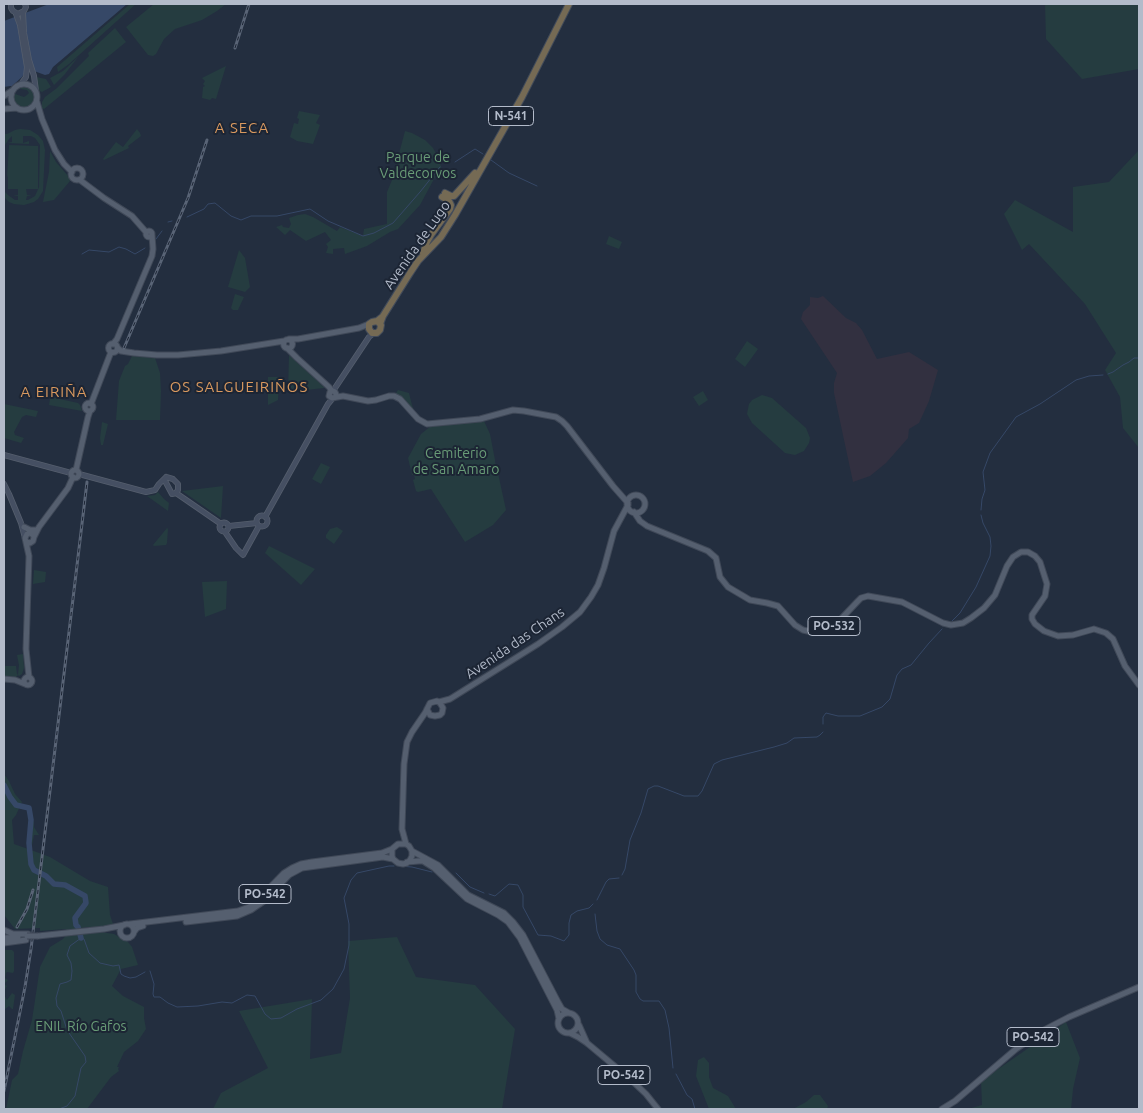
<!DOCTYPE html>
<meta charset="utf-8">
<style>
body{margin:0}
#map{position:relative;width:1143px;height:1113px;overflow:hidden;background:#232e3f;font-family:Ubuntu,sans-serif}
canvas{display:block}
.frame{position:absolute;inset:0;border:5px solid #b3bbca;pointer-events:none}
</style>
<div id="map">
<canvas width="1143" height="1113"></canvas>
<div class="frame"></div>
</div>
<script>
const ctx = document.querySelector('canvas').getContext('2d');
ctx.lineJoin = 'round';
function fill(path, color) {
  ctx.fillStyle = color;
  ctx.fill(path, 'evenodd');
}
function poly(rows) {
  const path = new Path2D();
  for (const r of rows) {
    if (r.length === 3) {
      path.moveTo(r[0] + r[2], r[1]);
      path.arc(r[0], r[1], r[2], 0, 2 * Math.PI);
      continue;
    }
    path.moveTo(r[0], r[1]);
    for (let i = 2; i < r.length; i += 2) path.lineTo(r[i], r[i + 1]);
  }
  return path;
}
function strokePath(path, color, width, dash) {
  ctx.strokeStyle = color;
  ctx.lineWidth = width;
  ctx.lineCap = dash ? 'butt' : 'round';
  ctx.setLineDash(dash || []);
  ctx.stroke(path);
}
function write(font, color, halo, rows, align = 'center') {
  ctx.font = font + ' Ubuntu,sans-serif';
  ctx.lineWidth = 4;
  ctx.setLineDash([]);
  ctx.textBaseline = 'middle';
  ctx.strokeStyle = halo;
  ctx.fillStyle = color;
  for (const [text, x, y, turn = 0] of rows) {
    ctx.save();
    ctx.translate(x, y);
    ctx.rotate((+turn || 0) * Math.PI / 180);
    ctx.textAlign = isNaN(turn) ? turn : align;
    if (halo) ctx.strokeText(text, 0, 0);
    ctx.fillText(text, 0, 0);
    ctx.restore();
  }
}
fill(poly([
 [823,296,846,318,856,323,862,330,877,359,909,352,938,370,929,401,919,423,909,429,908,438,886,463,870,476,853,482,834,393,834,383,837,373,801,319,803,312,810,305,810,297,818,298]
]), '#323040');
fill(poly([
 [130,4,136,4,69,64,58,72,57,67],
 [154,4,226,4,217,11,202,20,175,29,164,39,156,54,153,56,148,55,126,27],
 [1045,4,1139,4,1139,69,1082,79,1046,39],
 [115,28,126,42,44,109,42,108,42,102,45,97,57,88,89,56,88,53],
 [78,57,65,74,54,85,50,78,63,71],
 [226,66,216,99,212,98,210,100,202,98,203,87,205,86,203,84,205,81,202,78],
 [36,77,46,79,51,87,42,92,38,90],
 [24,86,30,88,34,91,36,97,33,105,29,108,24,109,16,105,13,100,13,95,15,94,24,97,27,95,29,93,27,90,21,89,20,87],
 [299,111,320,115,316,123,320,125,313,144,297,141,290,137,294,123,298,124,299,119,297,118],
 [20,129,30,130,38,135,43,141,45,150,43,191,38,199,34,202,24,205,14,204,9,202,4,197,4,134,7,134,15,130],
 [12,136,12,142,7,143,29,144,29,141,23,143,23,136,31,136,35,138,40,145,39,187,35,196,28,200,26,200,27,196,32,195,27,195,26,189,38,189,38,146,9,145,7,178,8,175,8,189,18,189,18,195,13,195,18,196,18,200,15,200,8,195,5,192,4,185,5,145,9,139],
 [137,129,140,133,141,136,128,146,129,148,104,160,103,159,116,142,123,147],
 [405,131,412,133,425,140,433,148,438,157,442,170,434,179,420,205,398,229,390,232,367,246,345,254,344,248,333,249,333,254,326,253,328,247,326,244,331,240,325,232,306,241,290,230,285,235,276,227,282,225,283,227,289,228,291,224,289,218,298,215,305,214,313,217,337,231,340,227,363,236,364,229,387,224,387,192,392,180],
 [1139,150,1139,448,1123,428,1120,397,1105,370,1116,353,1085,304,1029,244,1022,250,1004,214,1015,200,1073,232,1073,187,1109,182],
 [50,151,56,162,69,177,70,181,54,200,43,202,49,172],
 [609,236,622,242,619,249,606,244],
 [239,250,245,258,250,287,245,292,228,287],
 [235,294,244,297,238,310,233,310,231,308],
 [747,341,758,349,745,367,735,359],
 [289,355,324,387,324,388,288,392],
 [132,356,155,358,160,373,161,391,160,420,116,420,119,381,125,366,128,364],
 [268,377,279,377,278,400,268,405],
 [398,390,409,393,412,405,414,411,412,412,394,396],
 [703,391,708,400,699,406,693,397],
 [762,395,772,398,806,428,810,438,809,443,804,451,795,455,785,453,752,423,747,414,749,404,752,400],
 [51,397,78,403,80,405,82,411,49,405,50,399],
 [4,404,38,411,36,417,26,415,22,417,14,432,15,435,24,438,21,443,4,438],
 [484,421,490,434,495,460,495,463,496,464,506,510,493,525,465,542,431,489,418,492,416,491,413,480,415,479,414,475,412,475,408,458,421,434,431,426],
 [102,422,108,424,103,445,101,445,100,438],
 [321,463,330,467,321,484,312,479],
 [223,486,221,518,182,491,215,487],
 [158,492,164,499,169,503,168,511,147,496,155,495],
 [337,527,343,531,334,544,326,538,326,535,330,529],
 [167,528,168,529,167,543,166,545,154,546,153,545],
 [269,546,315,569,301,585,265,553],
 [34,570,46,572,45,582,33,584],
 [227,581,226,609,205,617,202,582],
 [23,654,24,668,22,674,19,676,18,675,16,677,4,676,4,666,16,666,17,674,18,675,19,665,17,655],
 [4,774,9,781,15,794,22,802,16,815,12,820,14,844,28,849,29,828,34,821,34,827,39,835,34,835,31,850,50,857,90,881,108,887,110,915,114,927,88,927,81,928,81,933,101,932,114,934,128,942,132,947,138,965,121,969,112,986,123,996,144,1007,144,1018,146,1029,138,1041,124,1052,117,1067,119,1067,118,1069,119,1071,111,1077,87,1109,6,1109,12,1080,18,1074,23,1051,32,1020,40,967,50,947,63,939,67,934,66,929,40,931,40,928,15,929,4,915],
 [397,937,416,977,475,985,515,1029,502,1109,213,1109,221,1093,268,1068,239,1011,312,999,310,1059,341,1053,350,998,348,941],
 [4,950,12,950,14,952,14,971,13,973,7,972,6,973,5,978,8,980,4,984,7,986,4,991],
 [12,993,15,995,13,1009,12,1009,9,1006,4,1010,4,995,7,1000],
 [1066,1022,1080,1058,1073,1089,1071,1109,968,1109,982,1105,981,1081],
 [704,1057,709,1063,709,1077,713,1088,728,1096,736,1109,709,1109,696,1076,698,1060],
 [814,1095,820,1095,828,1106,827,1109,793,1109,806,1102]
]), '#253c40');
fill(poly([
 [49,4,127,4,53,67,49,74,45,75,34,71,25,73,22,77,12,86,10,86,4,87,4,21]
]), '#364867');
strokePath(poly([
 [491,160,509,173,537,186],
 [455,162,475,149,483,154],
 [187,217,204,209,208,204,215,203,231,216,241,220,251,216,277,216,310,209,328,221,363,236,374,233,393,223,420,192,440,167],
 [168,222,172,221],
 [156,239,162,231],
 [82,254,89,250,109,252,119,247,126,249,135,254,145,248],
 [1108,374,1113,372,1123,365,1129,362,1134,358,1139,358],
 [981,510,982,499,985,490,983,472,990,453,1016,417,1040,404,1076,380,1089,376,1103,375],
 [952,621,960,613,976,587,990,556,991,546,990,537,983,523,981,515],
 [823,724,823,717,826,713,838,716,860,716,882,707,890,699,897,675,902,669,911,665,929,643,942,629],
 [399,866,412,867,432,872],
 [456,873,470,887,484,893],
 [622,875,625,869,630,840,641,813,648,789,654,786,658,786,684,796,698,796,702,791,714,764,722,760,774,747,787,743,794,738,817,737,820,735,823,732],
 [489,894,495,896,509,884,518,885,523,895,523,907,538,935,551,936,564,941,569,935,569,923,571,915,577,911,589,908,593,904],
 [597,900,606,882,609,879,619,878],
 [595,914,597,931,600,939,607,945,620,949,634,970,636,975,636,992,640,999,643,1001,659,1001,665,1010,669,1028,673,1068],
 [150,971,154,984,153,994,154,997,160,997,168,1003,177,1007,198,1006,222,1002,232,1003,247,995,255,996,265,1014,271,1019,281,1018,297,1009,321,1000,333,989,344,969,349,945,349,924,344,898,351,880,357,873,389,866,394,866],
 [676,1074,687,1095,692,1099,695,1109],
 [59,1109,67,1106,75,1096,81,1068,86,1062,85,1056,67,1030,61,1011,57,1006,56,998,60,984,67,982,71,980,72,971,71,963,67,955,70,946,81,938,82,938,84,939,89,953,100,963,113,966,119,965,121,974,124,976,130,978,136,977,145,972]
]), '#364867', 1);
strokePath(poly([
 [4,785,10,797,16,805,29,808,31,820,29,843,31,864,34,870,46,876,54,884,65,885,85,896,86,903,75,918,76,925,78,927,81,938]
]), '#364867', 5.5);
const secondary = poly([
 [11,4,11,8,13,11,18,14,24,11,26,7,25,4],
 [23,13,24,33,29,60,34,76,36,91],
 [16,14,20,25,27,67,26,77,21,84],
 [333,391,369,337,374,333],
 [4,455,71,473],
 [79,474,146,492,155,490,159,484,164,479],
 [166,477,173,479,178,484,178,490,176,493,172,494,164,479,166,477],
 [4,484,9,494,21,523,25,538],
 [176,493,221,524],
 [262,521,5.5],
 [265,517,328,404,333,398],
 [224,527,4.5],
 [229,526,257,523],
 [225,532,236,548,243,555,259,526]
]);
const primary = poly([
 [24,97,13],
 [4,96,13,90],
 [37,102,42,119,55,150,64,164,72,172],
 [4,109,17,108],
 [77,174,6],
 [80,180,104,198,132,216,146,232],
 [149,234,3],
 [289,339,298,339,359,328,369,324],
 [288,344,4.5],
 [113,348,4.5],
 [113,344,117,339,152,256,153,249,152,235],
 [118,348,121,351,134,353,157,355,178,355,221,351,284,341],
 [287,348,297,358,329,387,332,391],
 [336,397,336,394,335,392,333,391,330,392,329,396,332,398,343,396,368,401,376,400,389,396,394,396,400,399,418,419,427,424,480,419,513,410,524,411,556,417,562,421,567,426,613,486,628,503],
 [89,407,4],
 [91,404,111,352],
 [75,474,4],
 [76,470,88,417,90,411],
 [636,504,9],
 [634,512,640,521,647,526,708,551,716,558,720,577,728,587,750,600,767,603,778,606,795,625,803,630,812,632,819,632,831,628,840,620,858,601,861,598,868,596,902,602,943,623,951,625,963,623,971,618,984,608,995,595,1007,566,1013,557,1021,552,1028,552,1035,556,1040,562,1047,584,1045,596,1032,615,1032,619,1035,624,1044,631,1058,636,1073,635,1094,629,1106,633,1113,639,1125,666,1139,685],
 [24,527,30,530,36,530],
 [34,537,39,527,68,488,73,477],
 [26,542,30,543,33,541,34,537,33,535,30,533,27,534,25,538,29,556,26,649,29,677],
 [28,681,4],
 [4,679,15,680,25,684],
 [439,702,450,699,538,644,562,627,580,612,591,597,598,585,604,568,614,531,628,505],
 [406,844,398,844,392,849,392,856,393,859,398,863,403,864,407,863,410,860,412,856,412,851,409,846,406,844,402,829,404,764,407,742,412,732,425,713,430,703,437,701,440,703,443,708,442,713,440,715,435,716,430,715,427,709],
 [412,851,438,865,468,895,504,913,513,922,523,935,558,1002,562,1009,569,1013],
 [407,862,419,861,423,861,434,868,467,899,498,915,508,922,520,938,557,1010,559,1019],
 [186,922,237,916,251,910,264,901,289,875,302,868,383,857,393,859],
 [130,924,238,911,249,907,255,903,284,873,292,868,301,864,312,862,382,853,392,849],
 [127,931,7],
 [4,930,13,934,28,934],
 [134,932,137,928,143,926],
 [38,936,104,929,124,925],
 [4,938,18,937],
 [4,943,26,940],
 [568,1023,10],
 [579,1025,587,1043],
 [570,1033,578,1037,587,1043,630,1079,646,1094,658,1109],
 [942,1109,955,1101,1016,1049,1042,1031,1069,1017,1139,987]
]);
const highway = poly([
 [445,193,451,196,454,196,475,173],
 [423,253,427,242,431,235,450,209,451,205,449,201,442,197],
 [378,322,381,325,380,330,377,333,372,333,369,329,369,324,372,322,377,321,382,317],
 [380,324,383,316,410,273,418,261,441,237,455,215,522,97,569,4]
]);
strokePath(secondary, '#555e6d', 6);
strokePath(primary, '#404958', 7);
strokePath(highway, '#424b5a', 8);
strokePath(secondary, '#454f62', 4.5);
strokePath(primary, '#555f6f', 5);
strokePath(highway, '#756a54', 6);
const rail = poly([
 [235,48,249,4],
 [124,348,188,198,207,140],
 [17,927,27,909,33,890],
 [4,1091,25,987,31,949,87,482]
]);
strokePath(rail, '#596476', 3);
strokePath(rail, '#1c2534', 1, [4]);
const primaryBridge = poly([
 [27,936,38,936]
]);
strokePath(primaryBridge, '#404958', 7, []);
strokePath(primaryBridge, '#555f6f', 5);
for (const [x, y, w] of [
 [511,116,45],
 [834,626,52],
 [265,894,52],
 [1033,1037,52],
 [624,1075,52]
]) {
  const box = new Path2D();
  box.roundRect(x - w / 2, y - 9.5, w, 19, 4);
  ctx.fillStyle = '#1c2534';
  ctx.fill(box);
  strokePath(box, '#b3bbca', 1);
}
write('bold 12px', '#b3bbca', null, [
 ["N-541",511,116],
 ["PO-532",834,626],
 ["PO-542",265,894],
 ["PO-542",1033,1037],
 ["PO-542",624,1075]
]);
write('14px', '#699c77', '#1c2534', [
 ["Parque de",418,157],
 ["Valdecorvos",418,173],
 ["Cemiterio",456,453],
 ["de San Amaro",456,469],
 ["ENIL Río Gafos",81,1026]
]);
write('14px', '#b3bbca', '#1c2534', [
 ["Avenida de Lugo",417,245,-55],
 ["Avenida das Chans",515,643,-34]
]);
ctx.letterSpacing = '1px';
write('15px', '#d9995f', '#1c2534', [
 ["A SECA",242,128],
 ["OS SALGUEIRIÑOS",239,387],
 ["A EIRIÑA",54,392]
]);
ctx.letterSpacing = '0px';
</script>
